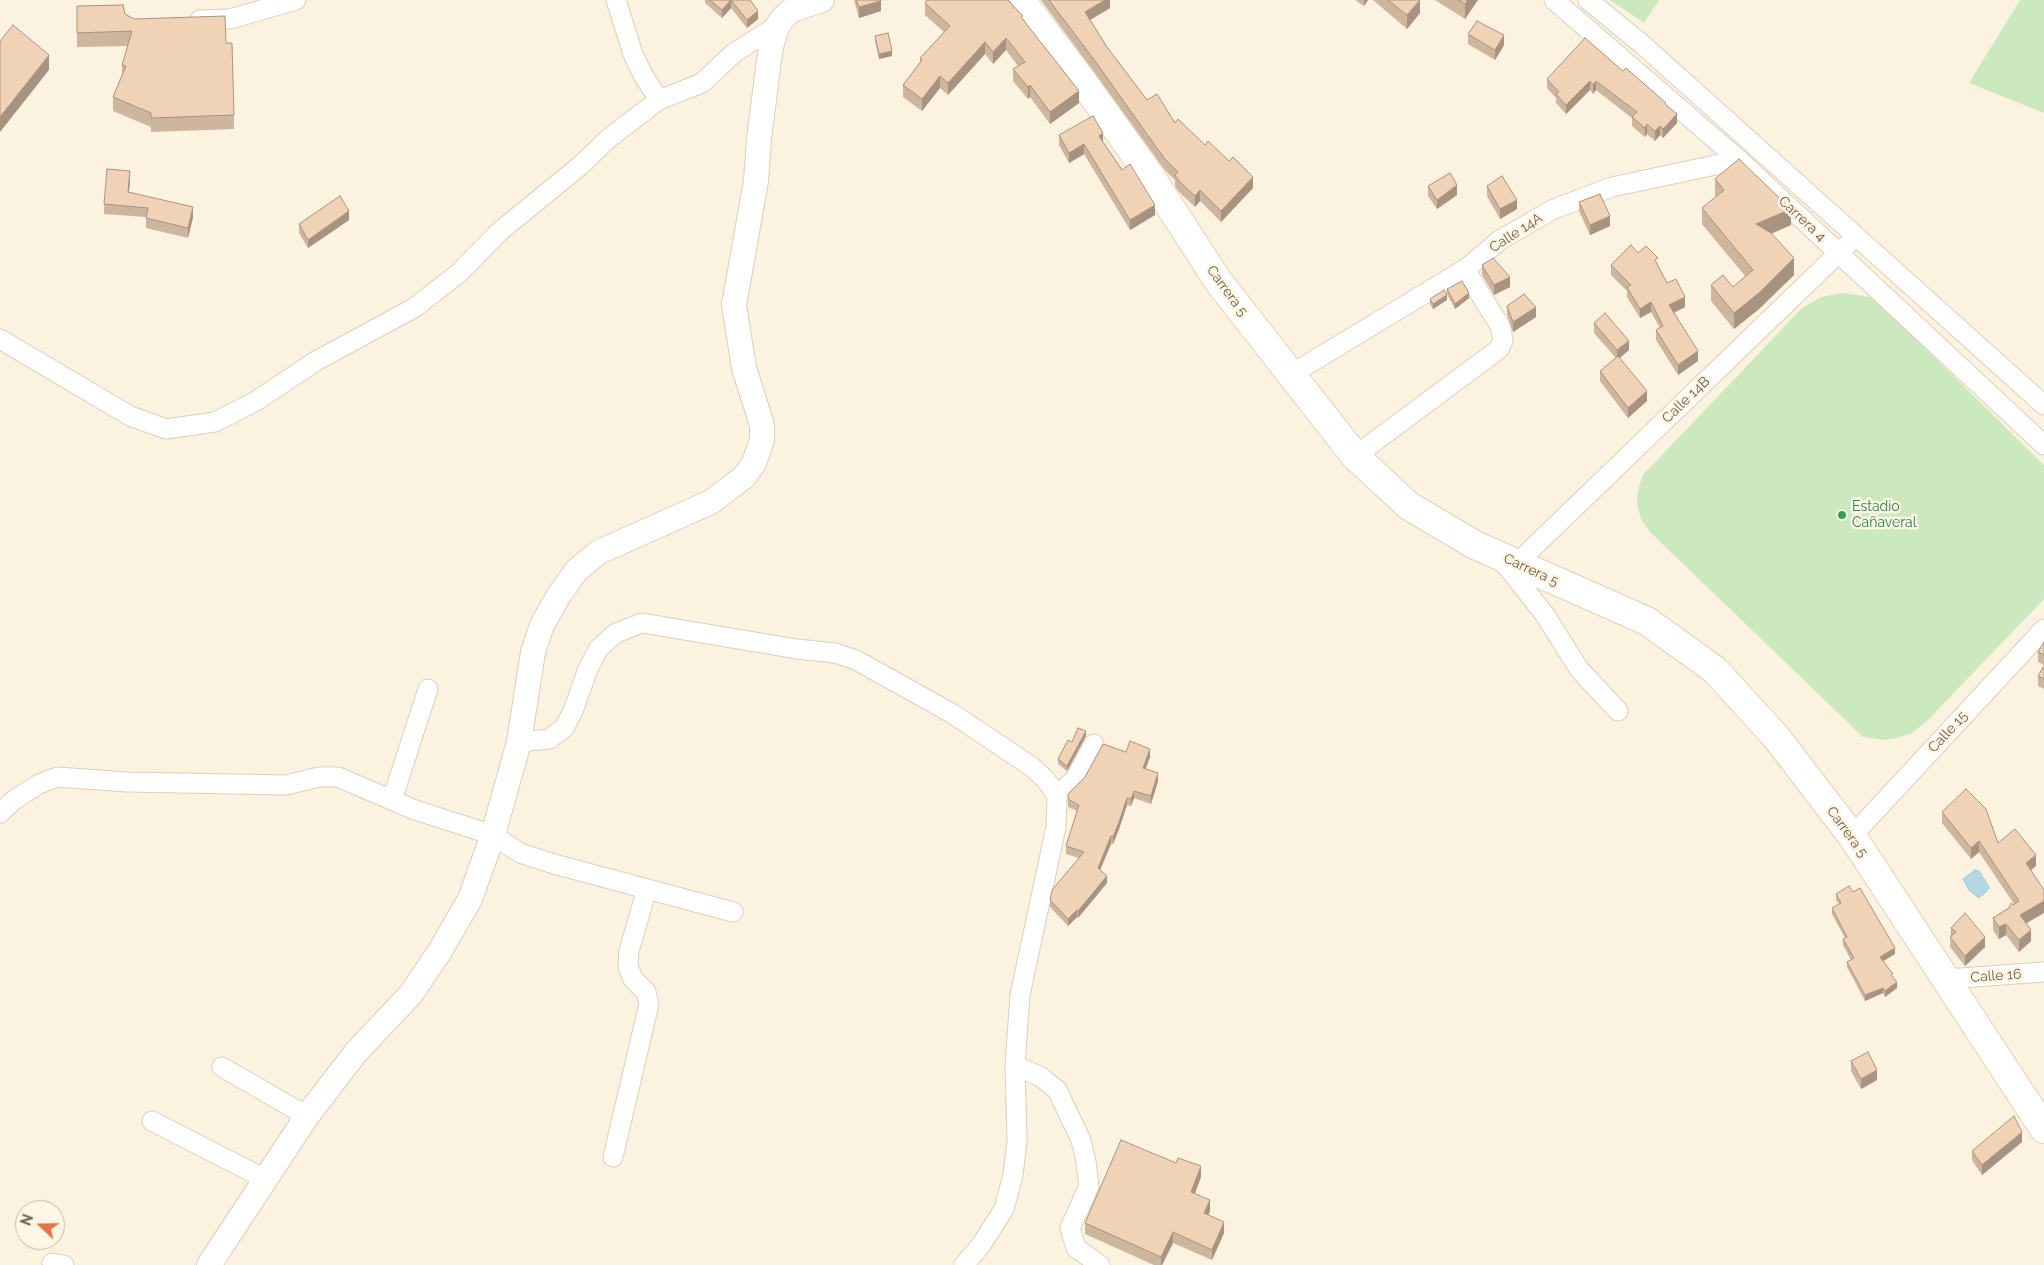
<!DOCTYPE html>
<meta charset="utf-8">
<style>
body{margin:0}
#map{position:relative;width:2044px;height:1265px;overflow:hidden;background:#fbf2df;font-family:Raleway,sans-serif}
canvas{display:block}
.north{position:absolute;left:15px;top:1200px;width:50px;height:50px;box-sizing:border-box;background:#fff6e4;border:1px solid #c6b7a5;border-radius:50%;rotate:291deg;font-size:14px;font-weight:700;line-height:20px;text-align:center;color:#705947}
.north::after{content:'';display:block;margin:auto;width:18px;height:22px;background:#e47445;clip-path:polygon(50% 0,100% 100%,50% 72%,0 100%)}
</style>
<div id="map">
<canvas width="2044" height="1265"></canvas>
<div class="north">N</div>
</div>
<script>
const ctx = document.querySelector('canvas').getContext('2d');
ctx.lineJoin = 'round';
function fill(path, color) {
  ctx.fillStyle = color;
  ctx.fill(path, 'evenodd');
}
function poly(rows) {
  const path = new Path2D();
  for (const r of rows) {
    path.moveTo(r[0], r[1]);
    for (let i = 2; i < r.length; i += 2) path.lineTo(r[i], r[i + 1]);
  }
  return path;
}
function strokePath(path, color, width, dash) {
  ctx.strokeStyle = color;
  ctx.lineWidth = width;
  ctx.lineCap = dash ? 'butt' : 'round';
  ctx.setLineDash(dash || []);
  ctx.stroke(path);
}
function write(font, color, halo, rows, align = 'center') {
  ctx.font = font + ' Raleway,sans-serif';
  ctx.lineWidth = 5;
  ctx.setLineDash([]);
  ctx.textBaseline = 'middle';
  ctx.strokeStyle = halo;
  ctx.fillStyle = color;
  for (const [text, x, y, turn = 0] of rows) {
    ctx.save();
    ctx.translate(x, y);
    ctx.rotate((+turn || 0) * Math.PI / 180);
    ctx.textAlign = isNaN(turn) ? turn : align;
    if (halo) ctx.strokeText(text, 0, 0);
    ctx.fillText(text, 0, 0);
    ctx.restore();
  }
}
fill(poly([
 [1610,0,1659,0,1644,23],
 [2020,0,2044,0,2044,113,1969,83],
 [1843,293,1865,296,1876,300,2044,465,2044,599,1928,720,1912,733,1893,739,1883,740,1863,737,1650,532,1641,519,1637,504,1638,489,1643,475,1802,308,1821,297]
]), '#cce8be');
const water = poly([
 [1975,870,1979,871,1989,887,1987,891,1979,898,1969,890,1963,879,1975,870]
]);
fill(water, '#b4d9e4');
strokePath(water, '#9bc8d5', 1);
const minor = poly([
 [616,0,633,54,643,75,659,100],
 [1554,0,1739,160,2044,445],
 [1588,0,1643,45,2044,405],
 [200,20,230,19,296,0],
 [0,339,130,416,166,429,215,422,256,401,316,361,414,308,459,273,499,232,581,165,609,138,659,100,702,83,734,53,778,25],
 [1290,375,1467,268,1500,240,1554,209,1612,187,1739,160],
 [1355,456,1499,349,1503,340,1500,326,1471,279,1467,268],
 [1499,559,1509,569,1545,615,1579,669,1618,711],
 [1516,564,1847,245],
 [519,742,549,739,564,728,573,711,588,669,599,648,616,633,642,623,797,649,835,653,856,660,953,714,1032,767,1046,780,1057,796,1056,827,1020,995,1015,1065,1017,1141,1013,1175,1004,1209,981,1245,964,1265],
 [1057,796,1075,779,1094,744],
 [392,800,428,689],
 [0,813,14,800,39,784,57,777,127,782,286,785,319,777,338,777,415,810,493,835,520,853,554,864,733,912],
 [1852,836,2044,629],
 [1947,979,2044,972],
 [1015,1065,1041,1077,1057,1090,1081,1140,1086,1162,1089,1186,1070,1228,1076,1248,1100,1265],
 [222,1067,307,1116],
 [152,1121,265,1179],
 [613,1157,649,1004,646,992,633,979,628,966,629,951,647,889],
 [52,1263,64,1265]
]);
const tertiary = poly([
 [209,1265,307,1116,357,1051,411,994,440,951,470,899,493,835,519,742,533,652,542,625,559,595,577,570,599,552,711,502,744,477,754,463,762,440,762,425,744,368,734,305,756,181,759,139,769,60,772,43,778,25,783,18,792,10,822,0]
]);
const secondary = poly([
 [1021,0,1083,82,1151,177,1218,281,1355,456,1409,506,1475,545,1647,621,1715,670,1776,737,1852,836,2044,1129]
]);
strokePath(minor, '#dfcebb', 21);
strokePath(tertiary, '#dfcebb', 26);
strokePath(secondary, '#e4d0b9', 30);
strokePath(minor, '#fff', 19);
strokePath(tertiary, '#fff', 24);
strokePath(secondary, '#fff', 28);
fill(poly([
 [705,0,750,0,758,19,747,28,731,8,722,18,705,3],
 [854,0,881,0,881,11,859,18],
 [1041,0,1110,0,1110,8,1090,20,1107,47,1147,100,1205,145,1253,188,1221,222,1200,201,1195,207,1179,192,1175,186,1175,180,1164,169,1095,73],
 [1355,0,1368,0,1364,6],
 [1373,0,1420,0,1420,13,1407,29],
 [1435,0,1478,0,1465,19],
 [925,3,1023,19,1079,103,1050,124,1030,97,1028,99,1013,81,1013,69,1018,66,1006,50,993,64,985,54,948,95,940,88,922,111,903,97,903,85,920,63,920,58,944,32,925,15],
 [77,6,125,14,134,19,226,43,234,115,234,129,151,132,151,127,113,111,113,97,122,75,122,65,128,46,77,47],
 [1468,34,1504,45,1495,60,1468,44],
 [875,36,892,56,879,59,875,41],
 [1623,71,1666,105,1677,123,1663,138,1660,135,1655,141,1647,134,1645,137,1632,126,1632,118,1596,90,1593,94,1590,90,1566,114,1556,103,1556,98,1547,88,1547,79],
 [1059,135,1103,143,1122,170,1155,215,1130,230,1084,154,1069,163,1059,145],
 [1715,179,1791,225,1771,234,1794,275,1759,309,1734,329,1711,301,1711,285,1733,287,1745,276,1702,224,1702,208,1716,197,1715,196],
 [130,181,129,192,193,217,188,238,146,228,146,217,104,214,104,204],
 [1428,186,1457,195,1437,209,1428,196],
 [1487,186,1517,209,1500,219,1487,196],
 [1579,202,1610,226,1590,235,1579,211],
 [349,220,308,248,299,233,299,224],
 [1638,253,1658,265,1667,283,1685,307,1674,313,1698,361,1678,375,1656,340,1656,330,1660,328,1651,312,1640,318,1627,297,1627,291,1611,275,1611,265],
 [1482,265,1510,287,1494,295,1482,275],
 [1447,289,1469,298,1455,309,1447,294],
 [1430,299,1447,300,1433,309,1430,304],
 [1507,306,1536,317,1513,332,1507,315],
 [1594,323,1629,350,1620,358,1647,401,1628,418,1600,381,1600,371,1616,358,1594,333],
 [2044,642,2044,665,2038,662,2038,652],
 [2044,666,2044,689,2038,686,2038,676],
 [1086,736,1067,771,1058,764,1058,759],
 [1126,752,1150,757,1145,769,1158,781,1151,804,1134,798,1131,806,1127,805,1119,829,1113,844,1111,844,1100,870,1107,883,1078,918,1077,917,1068,926,1050,907,1050,900,1079,858,1066,854,1066,846,1077,811,1068,807,1068,794],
 [1942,812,1998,843,2036,866,2031,870,2026,923,2031,941,2019,952,2006,935,1999,939,1993,930,1993,918,2014,904,1979,852,1971,859,1942,823],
 [1853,892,1895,954,1883,961,1893,978,1897,988,1885,997,1883,993,1865,1001,1847,967,1847,962,1851,960,1843,945,1843,939,1845,938,1832,914,1832,908,1839,904,1836,900,1836,894],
 [1951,928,1985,947,1965,966,1950,947],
 [1851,1061,1877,1080,1861,1089,1851,1071],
 [2022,1142,1982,1175,1972,1160,1972,1151],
 [1201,1177,1195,1194,1210,1211,1208,1215,1224,1233,1212,1260,1173,1243,1162,1265,1154,1265,1085,1234,1085,1223]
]), '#ceb59d');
fill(poly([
 [731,0,731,8,722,18,722,10],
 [1105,0,1110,0,1110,8,1085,23,1085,12],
 [1364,0,1368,0,1364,6],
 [1420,0,1420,13,1407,29,1407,15],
 [1468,0,1478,0,1465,19,1465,4],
 [881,1,881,11,859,18,859,7],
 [758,11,758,19,747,28,747,20],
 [1504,35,1504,45,1495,60,1495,50],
 [1006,38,1006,50,993,64,993,52],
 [985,42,985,54,948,95,948,83],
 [892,51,892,56,879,59,879,54],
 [49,55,49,70,0,132,0,117],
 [940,76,940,88,922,111,922,99],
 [1590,81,1590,90,1566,114,1566,105],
 [1596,81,1596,90,1593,94,1593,85],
 [1030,85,1030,97,1028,99,1028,87],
 [1079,91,1079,103,1050,124,1050,112],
 [1677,114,1677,123,1663,138,1663,129],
 [1647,124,1647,134,1645,137,1645,128],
 [1660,126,1660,135,1655,141,1655,131],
 [1103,133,1103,143,1099,136],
 [1084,144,1084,154,1069,163,1069,153],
 [130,171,130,181,128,201,128,192],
 [1253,177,1253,188,1221,222,1221,211],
 [1457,185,1457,195,1437,209,1437,200],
 [1200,190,1200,201,1195,207,1195,196],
 [1517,200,1517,209,1500,219,1500,209],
 [1155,205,1155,215,1130,230,1130,220],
 [193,207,193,217,188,238,188,228],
 [1791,209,1791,225,1756,240,1756,224],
 [349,211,349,220,308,248,308,240],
 [1610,216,1610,226,1590,235,1590,225],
 [1794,258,1794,275,1759,309,1734,329,1734,313],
 [1510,277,1510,287,1494,295,1494,285],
 [1469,293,1469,298,1455,309,1455,304],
 [1447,295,1447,300,1433,309,1433,304],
 [1685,297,1685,307,1669,315,1669,305],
 [1651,302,1651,312,1640,318,1640,309],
 [1536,307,1536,317,1513,332,1513,322],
 [1629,341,1629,350,1617,360,1617,350],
 [1698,351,1698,361,1678,375,1678,365],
 [1647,391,1647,401,1628,418,1628,408],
 [1086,731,1086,736,1067,771,1067,766],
 [1150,749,1150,757,1143,776,1143,768],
 [1158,773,1158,781,1151,804,1151,796],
 [1134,791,1134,798,1131,806,1131,799],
 [1127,798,1127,805,1119,829,1113,844,1113,837],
 [1111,836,1111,844,1098,875,1098,868],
 [1979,841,1979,852,1971,859,1971,848],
 [2036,855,2036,866,2026,874,2026,863],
 [1107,876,1107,883,1078,918,1078,911],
 [2044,901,2044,913,2020,927,2020,915],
 [1077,910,1077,917,1068,926,1068,919],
 [2006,924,2006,935,1999,939,1999,927],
 [2031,930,2031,941,2019,952,2019,940],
 [1985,937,1985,947,1965,966,1965,956],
 [1895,948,1895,954,1880,963,1880,957],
 [1897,982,1897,988,1885,997,1885,991],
 [1883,988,1883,993,1865,1001,1865,995],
 [1877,1070,1877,1080,1861,1089,1861,1079],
 [2022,1132,2022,1142,1982,1175,1982,1165],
 [1201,1166,1201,1177,1191,1203,1191,1192],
 [1210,1200,1210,1211,1204,1224,1204,1213],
 [1224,1222,1224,1233,1212,1260,1212,1250],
 [1173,1232,1173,1243,1162,1265,1161,1265,1161,1257]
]), '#a89380');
const building = poly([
 [710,0,731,0,722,10,710,0],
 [731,0,750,0,758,11,747,20,731,0],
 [856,0,881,0,881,1,859,7,856,0],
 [927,0,1008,0,1020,13,1023,16,1021,17,1079,91,1050,112,1030,85,1028,87,1013,69,1025,62,1006,38,993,52,985,42,948,83,940,76,922,99,903,85,922,60,920,58,950,26,925,3,927,0],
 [1049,0,1105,0,1085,12,1107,47,1147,100,1157,94,1175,123,1178,119,1205,145,1208,141,1229,161,1233,157,1253,177,1221,211,1200,190,1195,196,1179,181,1175,175,1178,172,1164,158,1095,61,1049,0],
 [1388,0,1420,0,1407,15,1388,0],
 [1458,0,1468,0,1465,4,1458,0],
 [123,5,125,14,134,19,225,16,226,43,232,43,234,115,151,118,151,113,113,97,126,66,122,65,132,31,77,33,77,6,123,5],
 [1477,21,1504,35,1495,50,1468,34,1477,21],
 [13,25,49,55,0,117,0,41,13,25],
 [888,33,892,51,879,54,875,36,888,33],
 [1585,38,1623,71,1626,68,1666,103,1665,104,1677,114,1663,129,1660,126,1655,131,1647,124,1645,128,1632,117,1637,112,1596,81,1593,85,1590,81,1566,105,1556,94,1559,92,1547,79,1585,38],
 [1093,116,1103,133,1099,136,1122,170,1130,164,1155,205,1130,220,1084,144,1069,153,1059,135,1093,116],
 [1739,159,1791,209,1756,224,1771,233,1794,258,1759,293,1734,313,1711,285,1723,275,1733,287,1753,270,1702,208,1724,190,1715,179,1739,159],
 [107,169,130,171,128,192,193,207,188,228,146,218,148,208,104,204,107,169],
 [1450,173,1457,185,1437,200,1428,186,1450,173],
 [1502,176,1517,200,1500,209,1487,186,1502,176],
 [1600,194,1610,216,1590,225,1579,202,1600,194],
 [340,196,349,211,308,240,299,224,340,196],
 [1631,245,1638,253,1646,246,1658,258,1655,260,1667,283,1676,279,1685,297,1669,305,1698,351,1678,365,1656,330,1663,326,1651,302,1640,309,1627,287,1631,285,1611,265,1631,245],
 [1493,258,1510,277,1494,285,1482,265,1493,258],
 [1462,281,1469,293,1455,304,1447,289,1462,281],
 [1444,290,1447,295,1433,304,1430,299,1444,290],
 [1524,294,1536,307,1513,322,1507,306,1524,294],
 [1605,313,1629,341,1617,350,1594,323,1605,313],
 [1618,356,1647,391,1628,408,1600,371,1618,356],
 [2044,642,2044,655,2038,652,2044,642],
 [2044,666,2044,679,2038,676,2044,666],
 [1078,728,1086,731,1067,766,1058,759,1068,740,1072,742,1078,728],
 [1130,741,1150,749,1143,768,1158,773,1151,796,1134,791,1131,799,1127,798,1119,822,1113,837,1111,836,1098,868,1107,876,1078,911,1077,910,1068,919,1050,900,1052,890,1084,852,1066,846,1079,805,1068,799,1068,794,1085,777,1103,744,1126,752,1130,741],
 [1966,789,1986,809,1998,843,2015,829,2036,855,2026,863,2044,890,2044,901,2020,915,2031,930,2019,940,2006,924,1999,927,1993,918,2009,908,2011,903,2013,905,2019,901,1979,841,1971,848,1942,812,1966,789],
 [1849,886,1853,892,1860,888,1895,948,1880,957,1893,974,1891,975,1897,982,1885,991,1883,988,1865,995,1847,962,1854,958,1843,939,1847,937,1832,908,1841,903,1836,894,1849,886],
 [1965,913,1985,937,1965,956,1950,937,1956,932,1951,928,1965,913],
 [1868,1052,1877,1070,1861,1079,1851,1061,1868,1052],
 [2014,1116,2022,1132,1982,1165,1972,1151,2014,1116],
 [1121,1140,1176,1163,1178,1158,1201,1166,1191,1192,1210,1200,1204,1213,1224,1222,1212,1250,1173,1232,1161,1257,1085,1223,1121,1140]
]);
fill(building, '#f0d2b7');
strokePath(building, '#a89380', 1);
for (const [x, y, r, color] of [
 [1842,515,5,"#2e9e5b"]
]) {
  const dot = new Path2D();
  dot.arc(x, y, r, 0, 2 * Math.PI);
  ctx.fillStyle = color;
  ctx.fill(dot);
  strokePath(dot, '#fff6e4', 2);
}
write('14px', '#705947', '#fff6e4', [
 ["Carrera 4",1802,219,43],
 ["Calle 14A",1516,233,-33],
 ["Carrera 5",1227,291,54],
 ["Calle 14B",1686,400,-44],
 ["Carrera 5",1531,570,25],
 ["Calle 15",1948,732,-47],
 ["Carrera 5",1847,832,54],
 ["Calle 16",1996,976,-4]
]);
write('14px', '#27864d', '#fff6e4', [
 ["Estadio",1852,507],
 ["Cañaveral",1852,523]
], 'left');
</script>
